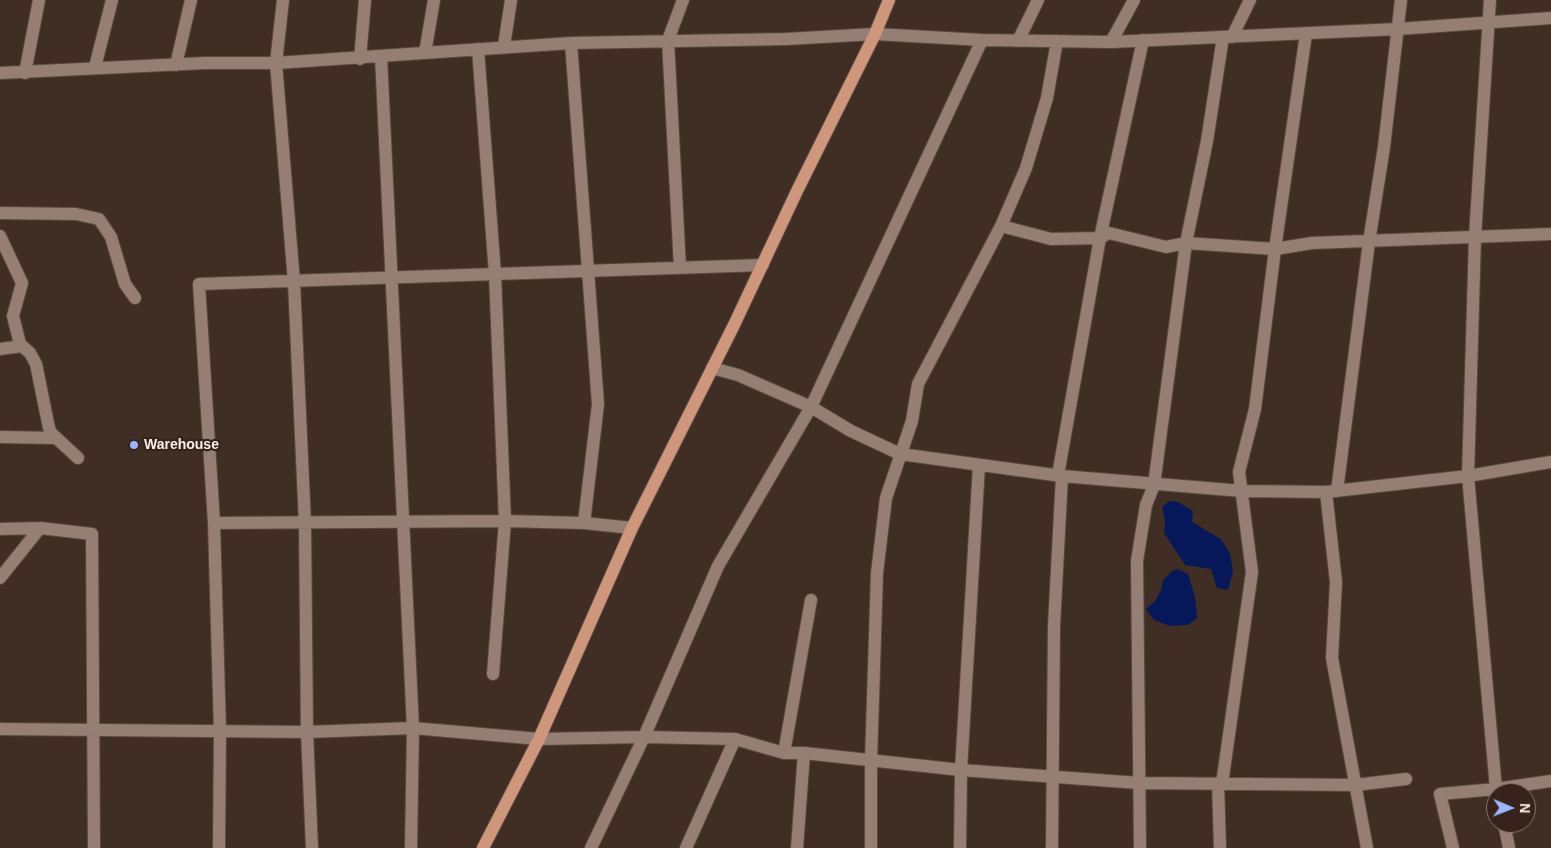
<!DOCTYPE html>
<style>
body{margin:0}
#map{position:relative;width:1551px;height:848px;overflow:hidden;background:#402e25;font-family:Arial,sans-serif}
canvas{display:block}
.north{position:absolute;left:1486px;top:783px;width:50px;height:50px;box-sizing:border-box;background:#36241c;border:1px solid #84756e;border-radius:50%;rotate:91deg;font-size:14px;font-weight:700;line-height:20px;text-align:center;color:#faeee8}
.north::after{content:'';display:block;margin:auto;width:18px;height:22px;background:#97b6fd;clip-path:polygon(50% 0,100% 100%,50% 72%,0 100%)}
</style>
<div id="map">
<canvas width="1551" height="848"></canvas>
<div class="north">N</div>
</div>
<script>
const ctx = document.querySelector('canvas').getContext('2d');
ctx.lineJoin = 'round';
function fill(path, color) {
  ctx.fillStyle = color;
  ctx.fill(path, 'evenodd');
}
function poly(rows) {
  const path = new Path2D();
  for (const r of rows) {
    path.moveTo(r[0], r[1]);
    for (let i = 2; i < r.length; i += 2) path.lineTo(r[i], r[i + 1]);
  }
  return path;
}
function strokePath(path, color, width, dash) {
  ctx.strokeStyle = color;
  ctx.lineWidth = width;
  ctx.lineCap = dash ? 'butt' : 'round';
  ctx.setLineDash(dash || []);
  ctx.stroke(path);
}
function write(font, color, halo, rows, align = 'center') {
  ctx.font = font + ' Arial,sans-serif';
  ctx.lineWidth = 4.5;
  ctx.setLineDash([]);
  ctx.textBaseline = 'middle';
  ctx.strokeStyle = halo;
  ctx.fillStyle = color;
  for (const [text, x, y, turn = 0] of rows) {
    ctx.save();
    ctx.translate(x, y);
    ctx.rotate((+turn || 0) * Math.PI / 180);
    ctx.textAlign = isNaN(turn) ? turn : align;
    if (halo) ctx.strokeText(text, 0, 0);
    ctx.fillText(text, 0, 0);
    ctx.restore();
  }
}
fill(poly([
 [1169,501,1178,502,1193,511,1192,522,1221,539,1230,553,1233,572,1228,590,1217,588,1211,569,1185,565,1164,533,1165,521,1162,507],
 [1178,569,1188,574,1195,597,1197,618,1188,625,1170,626,1154,620,1146,609,1155,601,1161,590,1163,580,1172,571]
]), '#07185a');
const minor = poly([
 [283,0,276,63,294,282,305,524,307,732,312,848],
 [1232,37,1250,0],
 [1018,41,1038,0],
 [1111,42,1134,0],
 [571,43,598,404,584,523],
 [504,46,511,0],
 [478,49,495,274,505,521,493,674],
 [425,53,434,0],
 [381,56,413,728,411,848],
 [360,59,365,0],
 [176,65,191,0],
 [95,67,112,0],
 [0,73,205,63,276,63,571,43,786,39,875,34,982,40,1111,42,1398,29,1551,18],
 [25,73,39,0],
 [0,213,76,214,99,219,111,237,125,284,135,298],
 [1001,226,1051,239,1100,238,1109,233,1166,247,1186,243,1275,249,1312,243,1551,234],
 [0,236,22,283,13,316,20,344,30,353,36,364,49,428,51,433,78,458],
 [680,268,668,40,683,0],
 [0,349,22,346],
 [712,368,738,375,811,407,851,431,900,454,1062,476,1242,491,1326,492,1468,476,1551,462],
 [0,437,56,438],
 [1058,475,1100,238,1143,40],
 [1337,491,1369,242,1384,147,1401,0],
 [1326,492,1336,582,1332,658,1367,848],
 [214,523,505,521,584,523,632,528],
 [0,529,40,528,92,534,94,848],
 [0,578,40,528],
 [0,729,307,732,413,728,539,739,644,737,735,739,784,753,804,753,961,770,1139,783,1355,785,1406,779],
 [784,753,811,600],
 [1218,783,1220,848],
 [1222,784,1252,572,1239,472,1255,409,1275,249,1306,34],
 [1497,793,1496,789,1551,781],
 [1504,823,1509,848],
 [219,848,220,731,214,523,199,284,763,265],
 [591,848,644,737,718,566,811,407,982,40],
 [686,848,735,739],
 [797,848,804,753],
 [871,848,871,761,877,573,886,498,912,421,918,384,1001,226,1026,168,1047,98,1057,41],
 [960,848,961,770,979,465],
 [1052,848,1054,626,1062,476],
 [1140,848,1137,561,1146,505,1154,485,1186,243,1207,141,1223,37],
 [1453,848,1440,794,1496,789,1468,476,1475,237,1490,0]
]);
const major = poly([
 [483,848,539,739,632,528,734,325,797,191,875,34,889,0]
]);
strokePath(minor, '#594a42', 14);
strokePath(major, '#594a42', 14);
strokePath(minor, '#957f75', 12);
strokePath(major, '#ce967a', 12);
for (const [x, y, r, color] of [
 [134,445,5,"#97b6fd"]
]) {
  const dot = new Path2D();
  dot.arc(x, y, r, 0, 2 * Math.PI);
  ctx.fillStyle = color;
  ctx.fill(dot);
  strokePath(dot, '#36241c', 2);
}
write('bold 14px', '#faeee8', '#36241c', [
 ["Warehouse",144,445]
], 'left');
</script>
